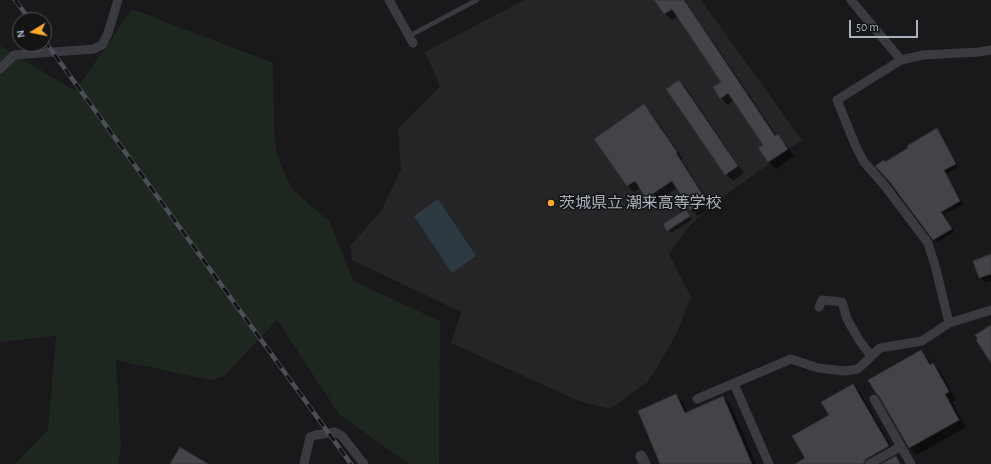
<!DOCTYPE html>
<meta charset="utf-8">
<style>
body{margin:0}
#map{position:relative;width:991px;height:464px;overflow:hidden;background:#19191b;font-family:"Alegreya Sans",sans-serif}
canvas{display:block}
.north{position:absolute;left:12px;top:12px;width:40px;height:40px;box-sizing:border-box;background:#141416;border:1px solid #505358;border-radius:50%;rotate:260deg;font-size:11px;font-weight:700;line-height:16px;text-align:center;color:#aab1bc}
.north::after{content:'';display:block;margin:auto;width:14px;height:18px;background:#fea92e;clip-path:polygon(50% 0,100% 100%,50% 72%,0 100%)}
.scale{position:absolute;left:849px;top:20px;width:69px;height:18px;box-sizing:border-box;border:2px solid #aab1bc;border-top:0;padding-left:5px;font-size:12px;line-height:14px;white-space:nowrap;color:#aab1bc;-webkit-text-stroke:3px #141416;paint-order:stroke}
</style>
<div id="map">
<canvas width="991" height="464"></canvas>
<div class="north">N</div>
<div class="scale">50 m</div>
</div>
<script>
const ctx = document.querySelector('canvas').getContext('2d');
ctx.lineJoin = 'round';
function fill(path, color) {
  ctx.fillStyle = color;
  ctx.fill(path, 'evenodd');
}
function poly(rows) {
  const path = new Path2D();
  for (const r of rows) {
    path.moveTo(r[0], r[1]);
    for (let i = 2; i < r.length; i += 2) path.lineTo(r[i], r[i + 1]);
  }
  return path;
}
function strokePath(path, color, width, dash) {
  ctx.strokeStyle = color;
  ctx.lineWidth = width;
  ctx.lineCap = dash ? 'butt' : 'round';
  ctx.setLineDash(dash || []);
  ctx.stroke(path);
}
function write(font, color, halo, rows, align = 'center') {
  ctx.font = font + ' "Alegreya Sans","Noto Sans JP",sans-serif';
  ctx.lineWidth = 3;
  ctx.setLineDash([]);
  ctx.textBaseline = 'middle';
  ctx.strokeStyle = halo;
  ctx.fillStyle = color;
  for (const [text, x, y, turn = 0] of rows) {
    ctx.save();
    ctx.translate(x, y);
    ctx.rotate((+turn || 0) * Math.PI / 180);
    ctx.textAlign = isNaN(turn) ? turn : align;
    if (halo) ctx.strokeText(text, 0, 0);
    ctx.fillText(text, 0, 0);
    ctx.restore();
  }
}
fill(poly([
 [524,0,701,0,802,140,727,194,690,225,669,254,691,297,675,337,648,382,610,409,579,401,451,343,461,312,352,260,350,246,381,211,401,170,398,129,440,86,425,52]
]), '#252528');
fill(poly([
 [132,9,273,63,274,129,276,148,282,169,293,190,330,222,353,281,440,321,439,464,409,464,339,414,277,320,224,376,212,380,116,360,121,448,118,464,15,464,48,430,56,336,0,342,0,46,75,91]
]), '#1e271f');
fill(poly([
 [438,199,476,256,452,273,414,216]
]), '#2d3941');
fill(poly([
 [655,0,685,0,777,136,778,136,785,142,794,156,776,169,769,162,760,148,765,145,734,100,728,105,721,98,722,82,678,16,672,20,665,14],
 [679,81,686,88,744,173,733,181,726,174],
 [644,106,651,112,683,159,682,160,712,207,698,216,691,209,677,188,653,204,647,197,641,188,634,192,628,186,596,139],
 [937,130,940,133,958,167,946,174,963,204,943,215,954,232,937,242,886,163],
 [686,211,692,220,671,233,668,230],
 [991,255,991,281,986,283,980,277],
 [921,351,928,358,932,365,933,364,940,371,956,400,952,402,966,427,917,455,910,448,881,397],
 [853,385,860,392,895,453,876,464,804,464,830,416],
 [676,395,683,402,688,413,723,397,730,404,756,464,662,464]
]), '#0007');
const building = poly([
 [654,0,684,0,775,136,778,134,788,149,768,162,758,148,763,145,728,93,720,99,713,87,721,82,672,9,664,14,654,0],
 [679,80,738,166,725,175,666,89,679,80],
 [644,104,677,152,676,153,706,200,690,210,672,181,646,198,635,181,627,186,594,139,644,104],
 [937,128,956,164,944,170,960,201,941,212,952,229,933,240,890,182,875,166,884,160,885,162,908,148,907,146,937,128],
 [686,210,690,216,667,231,663,224,686,210],
 [991,254,991,274,979,278,973,261,991,254],
 [991,325,991,363,976,340,978,339,975,335,991,325],
 [921,350,930,365,933,363,946,386,949,392,945,394,959,420,909,448,879,396,876,393,868,380,921,350],
 [853,384,889,446,866,459,863,464,795,464,805,458,792,436,829,415,821,402,853,384],
 [676,394,685,413,723,396,752,464,660,464,638,411,676,394],
 [180,447,208,464,170,464,180,447],
 [896,456,900,464,881,464,896,456]
]);
fill(building, '#434448');
strokePath(building, '#333337', 1);
strokePath(poly([
 [409,36,477,0]
]), '#393b41', 4.5);
strokePath(poly([
 [389,0,413,43],
 [851,0,901,60],
 [991,50,979,52,923,55,901,60,837,100,856,147,864,162,885,186,928,243,936,269,949,323,991,310],
 [0,69,14,55,94,49,102,45,108,33,118,0],
 [819,307,822,300,842,302,847,319,859,340,871,356],
 [734,384,769,464],
 [697,399,791,359,818,368,845,371,858,369,880,348,922,341,949,323],
 [874,399,911,464],
 [304,464,310,437,316,435,335,432,342,436,364,464],
 [869,464,900,447]
]), '#393b41', 9);
strokePath(poly([
 [641,456,645,464]
]), '#393b41', 11);
const rail = poly([
 [15,0,30,20],
 [44,40,351,464]
]);
strokePath(rail, '#4c4f56', 4.5);
strokePath(rail, '#141416', 3, [9]);
for (const [x, y, r, color] of [
 [551,203,4,"#fea92e"]
]) {
  const dot = new Path2D();
  dot.arc(x, y, r, 0, 2 * Math.PI);
  ctx.fillStyle = color;
  ctx.fill(dot);
  strokePath(dot, '#141416', 1.5);
}
write('16px', '#aab1bc', '#141416', [
 ["茨城県立 潮来高等学校",559,203]
], 'left');
</script>
